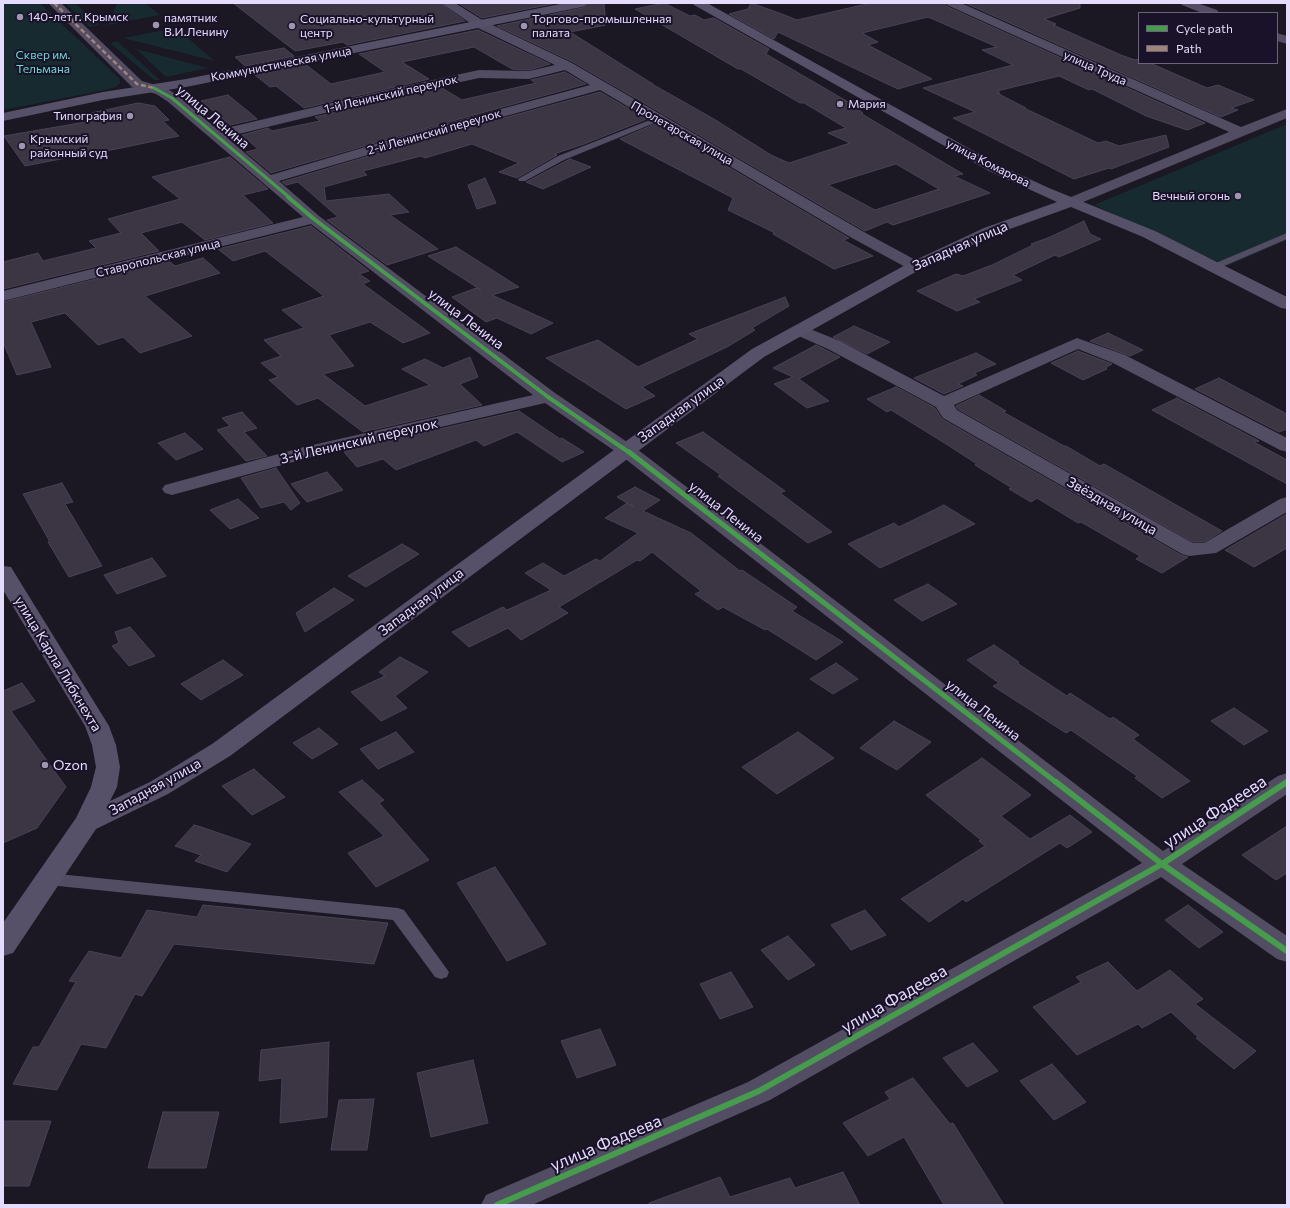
<!DOCTYPE html>
<meta charset="utf-8">
<style>
body{margin:0}
#map{position:relative;width:1290px;height:1208px;overflow:hidden;background:#1b1723;font-family:Commissioner,sans-serif}
canvas{display:block}
.frame{position:absolute;inset:0;border:4px solid #e5dbfd;pointer-events:none}
.legend{position:absolute;left:1138px;top:12px;width:140px;height:52px;box-sizing:border-box;background:#1a1228;border:1px solid #6b627d;margin:0;padding:5px 7px;list-style:none;font-size:12px;color:#e5dbfd}
.legend li{display:flex;align-items:center;gap:8px;height:20px}
.legend b{width:20px;border:1px solid #6b627d}
</style>
<div id="map">
<canvas width="1290" height="1208"></canvas>
<div class="frame"></div>
<ul class="legend">
<li><b style="height:5px;background:#469c4c"></b>Cycle path</li>
<li><b style="height:5px;background:#a18479"></b>Path</li>
</ul>
</div>
<script>
const ctx = document.querySelector('canvas').getContext('2d');
ctx.lineJoin = 'round';
function fill(path, color) {
  ctx.fillStyle = color;
  ctx.fill(path, 'evenodd');
}
function poly(rows) {
  const path = new Path2D();
  for (const r of rows) {
    path.moveTo(r[0], r[1]);
    for (let i = 2; i < r.length; i += 2) path.lineTo(r[i], r[i + 1]);
  }
  return path;
}
function strokePath(path, color, width, dash) {
  ctx.strokeStyle = color;
  ctx.lineWidth = width;
  ctx.lineCap = dash ? 'butt' : 'round';
  ctx.setLineDash(dash || []);
  ctx.stroke(path);
}
function write(font, color, halo, rows, align = 'center') {
  ctx.font = font + ' Commissioner,sans-serif';
  ctx.lineWidth = 4;
  ctx.setLineDash([]);
  ctx.textBaseline = 'middle';
  ctx.strokeStyle = halo;
  ctx.fillStyle = color;
  for (const [text, x, y, turn = 0] of rows) {
    ctx.save();
    ctx.translate(x, y);
    ctx.rotate((+turn || 0) * Math.PI / 180);
    ctx.textAlign = isNaN(turn) ? turn : align;
    if (halo) ctx.strokeText(text, 0, 0);
    ctx.fillText(text, 0, 0);
    ctx.restore();
  }
}
fill(poly([
 [3,3,40,3,120,79,120,83,116,87,105,90,3,110],
 [65,3,75,3,99,25,90,27],
 [117,3,145,3,160,15,108,25],
 [176,28,215,61,123,38],
 [117,41,160,80,154,80,110,43],
 [136,49,208,68,166,77],
 [1287,124,1287,240,1227,266,1094,205]
]), '#162a30');
const building = poly([
 [233,3,440,3,465,21,347,45,343,42,295,51,233,3],
 [458,3,557,3,482,18,458,3],
 [590,3,604,3,606,25,570,32,653,84,652,84,714,119,771,155,789,163,850,143,828,133,846,128,804,103,800,103,741,69,738,69,635,9,664,3,690,16,695,15,704,20,714,18,769,49,766,54,855,106,853,106,863,113,862,114,963,174,954,176,990,193,893,225,887,222,865,231,573,62,497,26,582,8,590,3],
 [896,164,939,189,875,210,828,185,896,164],
 [751,3,782,14,797,20,871,3,944,3,946,6,1205,123,1187,130,1146,116,1092,89,1089,90,1059,76,997,91,1000,93,997,93,1026,108,1024,108,1098,143,1106,141,1119,146,1166,135,1169,147,1111,169,1109,168,1074,179,953,118,975,112,923,88,1013,65,982,50,997,47,928,17,862,33,878,42,868,45,932,79,898,89,778,32,774,39,729,14,748,9,751,3],
 [965,3,1080,3,1080,8,1044,19,1056,24,1053,25,1121,55,1135,60,1139,59,1139,63,1150,63,1207,88,1218,85,1254,100,1231,108,1238,110,1221,117,965,3],
 [478,30,550,64,529,70,512,69,474,47,402,62,429,79,304,108,276,86,270,87,255,75,305,64,331,84,385,72,359,54,478,30],
 [284,48,294,56,245,66,235,57,284,48],
 [565,72,586,84,416,131,271,173,246,152,258,149,242,135,268,128,272,131,320,121,315,117,442,88,462,100,536,83,531,80,565,72],
 [600,92,647,119,584,144,554,154,557,155,517,178,499,172,519,163,472,144,425,158,421,156,363,171,367,175,324,187,326,201,389,194,409,212,390,215,438,249,387,265,327,220,338,217,298,182,286,185,282,182,426,139,600,92],
 [228,95,249,112,257,119,230,125,201,101,228,95],
 [138,103,155,106,169,120,163,121,179,136,72,158,71,157,25,166,4,136,97,120,91,113,138,103],
 [655,124,849,238,843,240,873,256,834,269,773,234,775,233,728,210,733,198,620,139,655,124],
 [230,157,268,189,243,195,273,223,205,240,182,222,141,233,159,251,3,289,3,262,38,253,43,261,96,248,89,241,121,233,108,219,180,199,152,177,230,157],
 [570,159,591,167,543,189,526,182,570,159],
 [485,178,496,203,477,209,468,185,485,178],
 [1084,221,1090,234,1101,239,1059,257,1055,255,1013,275,1022,280,974,299,980,302,957,311,917,291,956,274,963,276,992,265,1033,245,1031,244,1050,237,1084,221],
 [311,226,369,271,359,274,370,281,363,284,430,333,403,343,370,322,329,335,354,366,323,374,365,406,430,385,402,369,425,359,443,368,470,357,478,377,460,384,482,405,363,432,318,398,297,405,269,380,278,377,261,363,281,356,264,340,304,328,282,310,324,296,265,251,233,261,218,249,311,226],
 [456,247,519,287,492,295,553,323,531,334,497,318,486,322,452,297,476,288,481,290,428,256,456,247],
 [203,258,220,273,145,296,192,336,140,353,123,337,98,345,65,313,31,322,51,367,17,375,3,342,3,302,169,261,175,266,203,258],
 [785,297,789,306,752,328,755,330,727,347,642,387,655,396,626,409,546,358,598,340,638,367,698,339,689,334,785,297],
 [854,326,890,342,867,354,833,337,854,326],
 [1108,333,1143,350,1130,356,1090,341,1108,333],
 [816,345,840,357,799,379,829,401,807,408,774,384,793,377,773,368,816,345],
 [1078,351,1112,364,1105,368,1107,369,1083,380,1051,363,1078,351],
 [976,353,996,364,974,373,977,375,958,384,963,386,944,394,914,378,976,353],
 [1219,378,1287,414,1287,429,1279,432,1195,389,1219,378],
 [896,387,935,408,942,419,1181,555,1188,557,1162,573,1136,559,1140,556,1081,522,1078,523,1037,498,1031,502,1009,489,1012,488,975,465,977,464,943,442,891,410,887,412,867,399,896,387],
 [979,395,1006,411,1003,412,1064,446,1066,446,1100,466,1104,464,1222,531,1204,542,1193,542,958,409,956,406,979,395],
 [1177,398,1259,441,1254,442,1287,460,1287,484,1152,410,1177,398],
 [519,411,560,439,562,438,584,452,562,462,517,432,484,446,476,440,396,470,383,459,357,467,344,452,360,447,519,411],
 [242,412,257,428,244,432,267,456,246,461,217,430,230,426,222,418,242,412],
 [703,432,785,491,780,493,832,532,808,543,718,476,721,475,676,443,703,432],
 [185,433,203,449,176,460,158,443,185,433],
 [276,468,300,503,291,510,284,502,261,508,241,478,276,468],
 [327,472,343,490,307,502,291,484,327,472],
 [62,483,73,502,65,504,102,566,69,577,48,542,50,542,23,494,62,483],
 [635,487,660,500,643,511,691,533,740,571,742,570,797,607,792,611,843,642,816,660,767,629,765,630,723,607,718,610,695,594,701,591,652,552,640,561,637,560,559,607,568,613,521,640,508,628,469,647,452,632,503,607,507,610,551,590,525,573,543,563,564,576,596,559,600,561,638,533,605,518,627,503,634,507,617,497,635,487],
 [238,499,259,518,230,529,210,510,238,499],
 [944,505,975,524,880,568,848,544,894,523,899,527,944,505],
 [1287,514,1287,548,1254,567,1225,550,1287,514],
 [402,544,419,554,366,587,348,576,402,544],
 [152,558,166,576,117,594,104,575,152,558],
 [928,584,957,604,922,621,894,600,928,584],
 [334,588,354,600,305,632,296,613,334,588],
 [130,627,155,656,129,666,112,646,119,643,115,632,130,627],
 [994,645,1019,662,1017,663,1067,696,1070,693,1110,719,1113,717,1139,735,1133,739,1190,781,1162,798,1135,778,1137,776,1071,730,1066,733,993,686,999,683,967,660,994,645],
 [400,657,428,672,395,696,407,708,381,721,351,692,385,676,379,672,400,657],
 [223,660,243,675,201,700,181,684,223,660],
 [836,663,858,679,833,694,810,679,836,663],
 [22,683,35,701,11,711,66,787,37,828,3,843,3,691,22,683],
 [1234,708,1268,731,1244,745,1211,721,1234,708],
 [894,721,931,742,897,770,860,748,894,721],
 [319,728,338,744,312,759,293,743,319,728],
 [396,732,414,752,378,769,360,749,396,732],
 [798,732,834,758,777,794,742,767,798,732],
 [982,758,1031,795,1001,816,1030,839,1070,815,1092,832,1067,848,1060,843,966,902,963,899,929,922,901,899,985,846,979,841,981,840,926,795,982,758],
 [254,769,285,797,252,815,222,786,254,769],
 [362,780,384,800,379,803,429,860,376,887,348,853,384,836,339,792,362,780],
 [194,825,201,827,251,844,227,872,195,861,201,855,175,846,194,825],
 [1287,826,1287,873,1276,880,1242,855,1287,826],
 [495,867,546,944,507,961,457,883,495,867],
 [203,905,388,923,374,964,174,944,142,996,135,994,106,1048,81,1044,57,1090,13,1084,33,1047,39,1047,76,982,69,981,89,951,121,958,147,910,197,917,203,905],
 [1188,905,1223,932,1199,948,1165,920,1188,905],
 [865,910,886,935,851,950,831,925,865,910],
 [788,936,815,965,788,980,761,950,788,936],
 [1108,962,1137,991,1170,970,1203,999,1195,1004,1256,1051,1234,1069,1196,1038,1198,1037,1171,1012,1142,1028,1138,1024,1077,1055,1033,1007,1081,982,1076,977,1108,962],
 [731,972,753,1007,720,1019,700,984,731,972],
 [600,1029,616,1065,577,1078,561,1041,600,1029],
 [329,1042,327,1117,280,1123,282,1078,259,1081,261,1050,329,1042],
 [973,1043,998,1071,967,1087,943,1058,973,1043],
 [473,1060,488,1123,431,1137,417,1073,473,1060],
 [1052,1064,1086,1102,1054,1120,1020,1081,1052,1064],
 [913,1078,950,1124,953,1123,1004,1205,944,1205,904,1137,868,1156,843,1123,890,1099,885,1092,913,1078],
 [374,1099,367,1150,331,1150,339,1100,374,1099],
 [163,1112,219,1112,206,1168,148,1168,163,1112],
 [3,1121,51,1121,29,1186,3,1186,3,1121],
 [843,1172,860,1205,650,1205,649,1203,720,1177,730,1197,790,1178,795,1188,843,1172]
]);
fill(building, '#3b3544');
strokePath(building, '#494256', 1);
fill(poly([
 [655,118,661,118,662,120,564,160,525,181,519,181,518,179,558,156,655,118],
 [1287,233,1287,239,1217,269,1214,270,1209,267,1211,265,1287,233],
 [48,873,398,908,404,910,449,972,447,977,441,979,435,977,393,920,48,885,42,883,40,879,42,875,48,873]
]), '#524d63');
fill(poly([
 [48,3,61,3,142,81,166,88,177,95,218,130,387,90,479,70,529,71,555,65,476,27,441,3,455,3,484,21,572,63,864,232,921,263,923,266,921,269,915,271,909,269,852,238,600,90,426,138,279,181,319,216,555,393,633,446,1163,851,1278,776,1287,773,1287,794,1182,864,1287,936,1287,962,1277,959,1161,877,770,1100,532,1205,481,1205,486,1195,748,1082,1142,863,619,454,545,403,315,456,172,495,165,493,162,489,165,485,304,447,533,395,311,224,3,301,3,291,303,217,167,101,156,94,132,87,48,3],
 [565,70,590,85,416,132,271,175,226,137,387,98,479,78,529,79,565,70],
 [945,3,961,3,1241,127,1287,109,1287,118,1076,205,1071,207,1066,205,1063,202,1066,199,1229,132,947,5,945,3],
 [1180,3,1197,3,1217,10,1219,13,1202,13,1182,5,1180,3],
 [1277,33,1287,36,1287,44,1277,41,1277,33],
 [800,325,840,341,944,396,1077,338,1125,355,1287,438,1287,452,1280,450,1113,363,1078,349,954,405,957,410,1193,543,1204,543,1280,499,1287,497,1287,512,1216,553,1189,556,1182,554,943,418,936,407,828,349,794,334,791,330,794,326,800,325]
]), '#524d63');
fill(poly([
 [565,3,588,3,586,5,582,7,186,87,103,100,3,121,3,113,103,92,186,79,565,3],
 [692,3,707,3,999,165,1049,188,1155,231,1287,297,1287,309,1281,308,1143,237,1071,207,996,234,921,269,764,357,230,756,168,794,96,829,13,953,3,956,3,923,76,818,91,787,96,767,92,745,85,726,3,590,3,566,11,567,14,572,109,726,116,745,120,767,117,787,110,801,150,782,212,744,752,349,909,263,984,228,1057,202,989,171,694,5,692,3]
]), '#565069');
strokePath(poly([
 [54,3,137,84,154,88]
]), '#a18479', 2.5, [5, 2.5]);
strokePath(poly([
 [154,88,172,98,290,198]
]), '#469c4c', 3);
strokePath(poly([
 [288,197,314,219,548,397,630,453]
]), '#469c4c', 4);
strokePath(poly([
 [629,452,1057,783],
 [1286,783,1287,782]
]), '#469c4c', 5);
strokePath(poly([
 [1056,782,1162,864,1287,951],
 [497,1205,759,1091,1162,864,1287,782]
]), '#469c4c', 6);
for (const [x, y, r, color] of [
 [20,17,4,"#9e96b1"],
 [156,25,4,"#9e96b1"],
 [292,26,4,"#9e96b1"],
 [524,26,4,"#9e96b1"],
 [840,104,4,"#9e96b1"],
 [130,116,4,"#9e96b1"],
 [22,146,4,"#9e96b1"],
 [1238,196,4,"#9e96b1"],
 [45,765,4,"#9e96b1"]
]) {
  const dot = new Path2D();
  dot.arc(x, y, r, 0, 2 * Math.PI);
  ctx.fillStyle = color;
  ctx.fill(dot);
  strokePath(dot, '#1a1228', 1.5);
}
write('12px', '#e5dbfd', '#1a1228', [
 ["140-лет г. Крымск",28,17],
 ["памятник",164,18],
 ["В.И.Ленину",164,32],
 ["Социально-культурный",300,19],
 ["центр",300,33],
 ["Торгово-промышленная",532,19],
 ["палата",532,33],
 ["Мария",848,104],
 ["Типография",122,116,"right"],
 ["Крымский",30,139],
 ["районный суд",30,153],
 ["Вечный огонь",1230,196,"right"]
], 'left');
write('12px', '#6adad4', '#1a1228', [
 ["Сквер им.",43,55],
 ["Тельмана",43,69]
]);
write('12px', '#e5dbfd', '#1a1228', [
 ["Коммунистическая улица",281,64,-11],
 ["улица Труда",1095,68,24],
 ["1-й Ленинский переулок",391,94,-13],
 ["2-й Ленинский переулок",434,132,-16],
 ["Пролетарская улица",682,133,30],
 ["улица Комарова",988,163,27],
 ["Ставропольская улица",158,258,-14]
]);
write('14px', '#e5dbfd', '#1a1228', [
 ["улица Ленина",213,117,40],
 ["Западная улица",960,246,-24],
 ["улица Ленина",466,319,37],
 ["Западная улица",681,409,-36],
 ["3-й Ленинский переулок",359,441,-13],
 ["Звёздная улица",1112,506,30],
 ["улица Ленина",726,512,38],
 ["Западная улица",421,602,-37],
 ["улица Карла Либкнехта",58,664,59],
 ["улица Ленина",983,710,38],
 ["Западная улица",155,787,-29]
]);
write('14px', '#e5dbfd', '#1a1228', [
 ["Ozon",53,765]
], 'left');
write('17px', '#e5dbfd', '#1a1228', [
 ["улица Фадеева",1215,812,-33],
 ["улица Фадеева",894,999,-30],
 ["улица Фадеева",606,1143,-23]
]);
</script>
